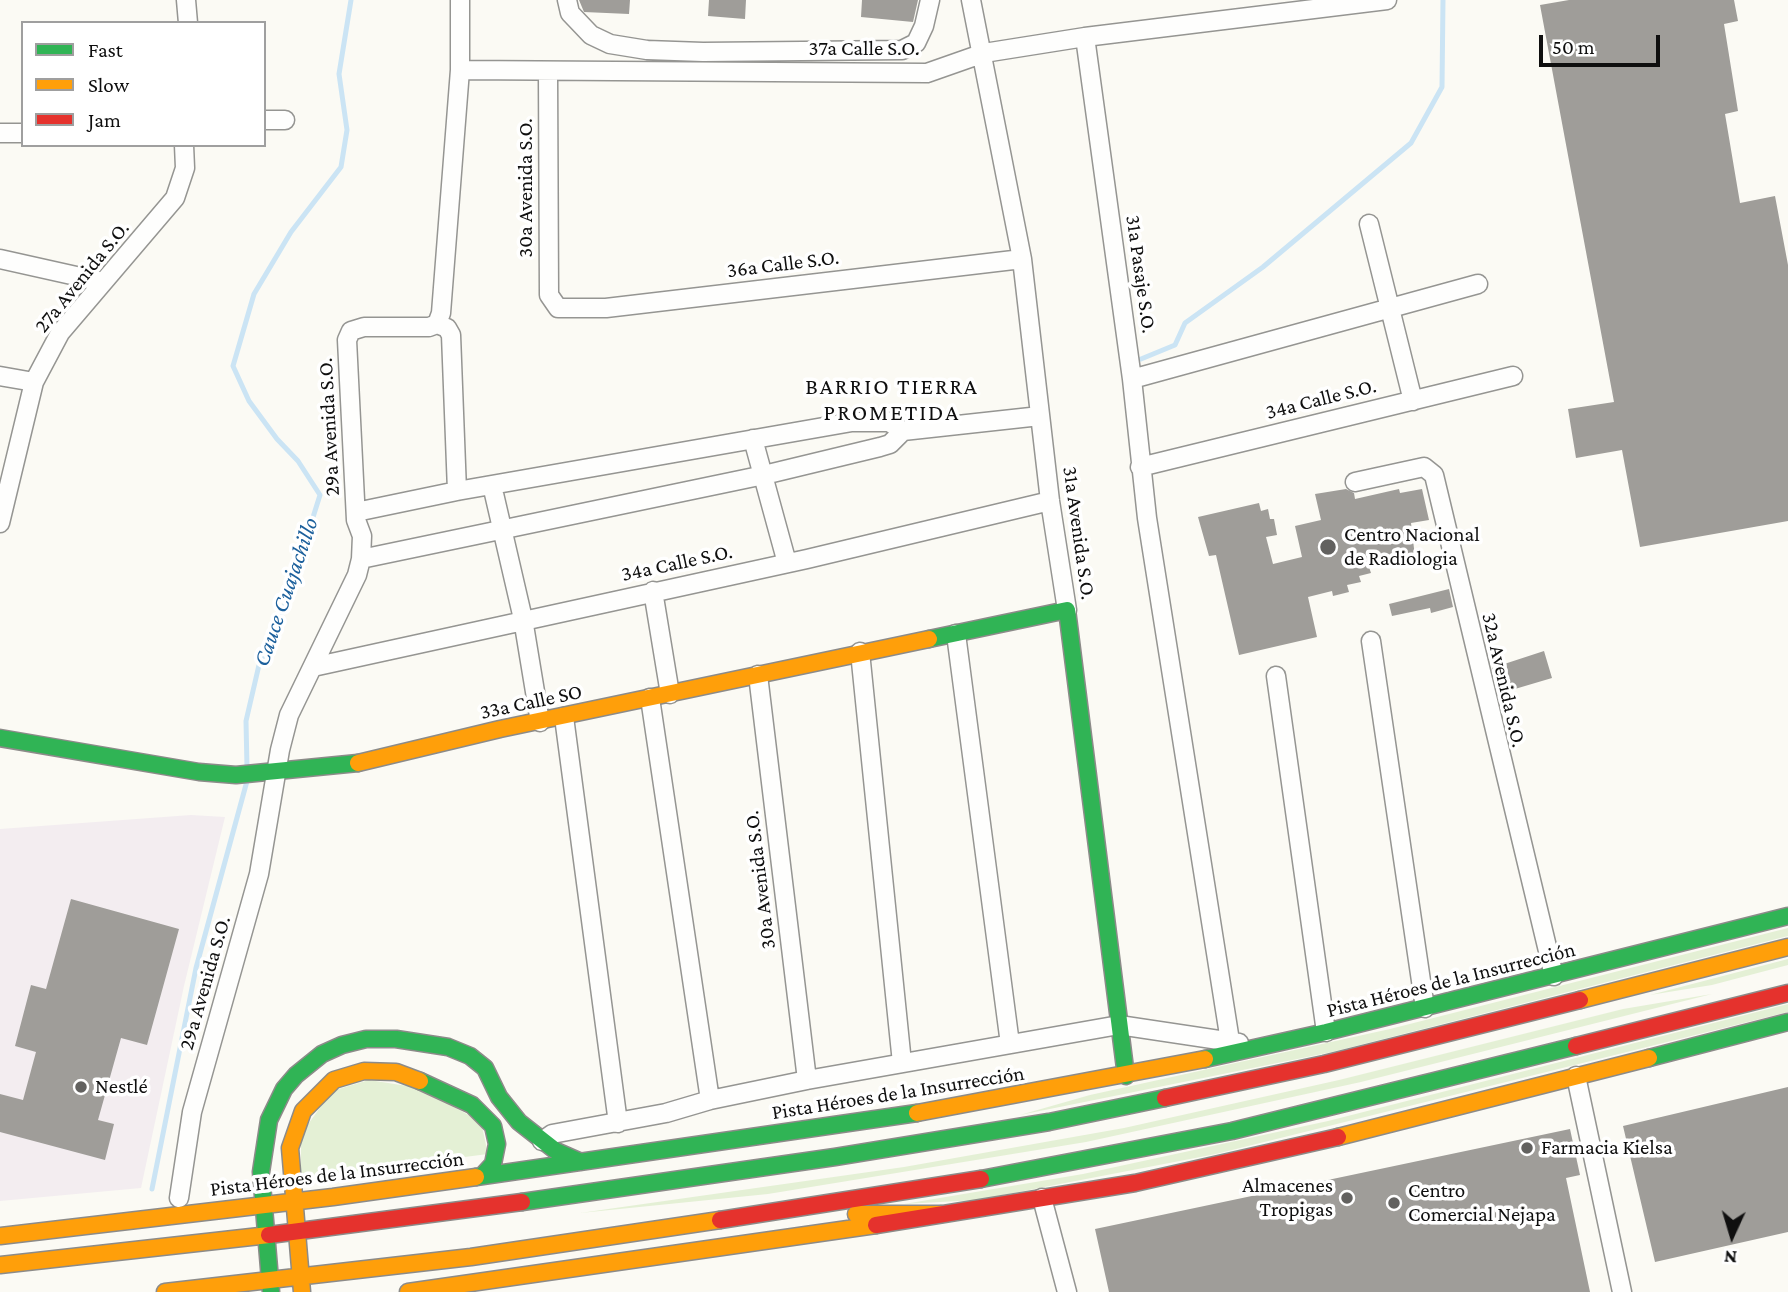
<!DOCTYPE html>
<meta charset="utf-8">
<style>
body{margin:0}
#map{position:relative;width:1788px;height:1292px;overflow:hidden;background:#fbfaf4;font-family:"Crimson Pro",serif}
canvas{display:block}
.legend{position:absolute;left:21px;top:21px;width:245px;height:126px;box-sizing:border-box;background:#fff;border:2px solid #9f9f9f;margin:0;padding:9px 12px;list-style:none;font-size:21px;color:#0f0f0f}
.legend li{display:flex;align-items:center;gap:14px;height:35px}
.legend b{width:35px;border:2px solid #9f9f9f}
.north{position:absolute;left:1697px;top:1201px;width:70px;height:70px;-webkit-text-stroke:5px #fff;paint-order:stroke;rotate:184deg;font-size:19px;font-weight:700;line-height:28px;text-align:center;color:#0f0f0f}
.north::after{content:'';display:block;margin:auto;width:24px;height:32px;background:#0f0f0f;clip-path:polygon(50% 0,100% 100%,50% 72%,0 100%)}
.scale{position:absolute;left:1539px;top:35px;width:121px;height:32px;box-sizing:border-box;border:4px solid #0f0f0f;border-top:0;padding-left:9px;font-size:21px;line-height:24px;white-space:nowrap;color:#0f0f0f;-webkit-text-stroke:5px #fff;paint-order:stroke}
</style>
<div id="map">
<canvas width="1788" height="1292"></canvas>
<ul class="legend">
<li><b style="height:9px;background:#30b455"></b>Fast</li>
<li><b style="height:9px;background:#ff9f0a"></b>Slow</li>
<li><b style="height:9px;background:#e5322d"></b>Jam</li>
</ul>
<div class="north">N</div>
<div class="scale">50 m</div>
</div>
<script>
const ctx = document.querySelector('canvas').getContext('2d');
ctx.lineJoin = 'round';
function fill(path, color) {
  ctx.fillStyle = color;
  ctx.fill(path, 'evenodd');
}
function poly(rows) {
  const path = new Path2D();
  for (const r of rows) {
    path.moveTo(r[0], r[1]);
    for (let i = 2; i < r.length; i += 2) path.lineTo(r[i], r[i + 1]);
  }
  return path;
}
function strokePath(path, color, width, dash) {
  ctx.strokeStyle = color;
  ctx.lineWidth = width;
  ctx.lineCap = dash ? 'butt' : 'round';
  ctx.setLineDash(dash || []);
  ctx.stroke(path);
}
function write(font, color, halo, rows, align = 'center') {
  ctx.font = font + ' "Crimson Pro",serif';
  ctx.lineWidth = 7;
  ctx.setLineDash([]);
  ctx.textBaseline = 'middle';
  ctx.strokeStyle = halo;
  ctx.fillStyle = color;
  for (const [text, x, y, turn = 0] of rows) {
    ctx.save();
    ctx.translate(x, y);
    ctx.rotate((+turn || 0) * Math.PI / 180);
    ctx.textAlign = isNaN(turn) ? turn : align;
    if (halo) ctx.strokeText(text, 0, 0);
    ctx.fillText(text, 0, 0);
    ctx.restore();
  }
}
fill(poly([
 [191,815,225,817,184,986,141,1188,0,1201,0,829]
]), '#f3edf0');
fill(poly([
 [1788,928,1788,936,1332,1052,1020,1115,1090,1095,1390,1029],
 [1788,959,1788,965,1712,985,1650,995],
 [1712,994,1361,1082,1086,1142,768,1194,580,1213,904,1167,1124,1128,1339,1080,1623,1009],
 [1788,1004,1788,1012,1216,1154,977,1200,904,1204,1083,1174,1328,1121],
 [369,1080,420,1088,481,1122,488,1154,301,1178,301,1134,332,1091]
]), '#e4f0d5');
strokePath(poly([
 [1141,359,1175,345,1185,323,1263,267,1411,143,1442,87,1443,0],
 [247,768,246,721,259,665,287,600,320,495,298,461,277,439,249,401,233,366,254,294,291,232,341,167,347,130,339,74,351,0],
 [152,1189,196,968,247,781]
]), '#cbe4f4', 5);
fill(poly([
 [579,0,630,0,629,14,584,12],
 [709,0,746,0,745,19,708,16],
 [862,0,918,0,913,22,861,17],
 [1569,0,1734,0,1738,21,1724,24,1738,111,1725,114,1740,203,1775,196,1788,265,1788,521,1640,547,1622,450,1576,458,1568,409,1614,402,1540,5],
 [1346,489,1354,493,1355,499,1399,489,1400,493,1422,489,1429,520,1411,523,1415,557,1369,567,1371,573,1359,576,1361,582,1347,585,1349,592,1333,596,1332,591,1308,597,1317,637,1239,655,1216,555,1209,556,1198,517,1259,503,1261,511,1268,509,1270,519,1274,519,1277,535,1266,537,1273,564,1302,557,1295,526,1321,520,1315,494],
 [1449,589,1453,607,1431,613,1430,608,1392,616,1389,604],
 [1544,651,1552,678,1498,694,1492,668],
 [71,899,179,929,147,1045,121,1038,98,1120,114,1124,105,1160,0,1132,0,1094,23,1100,36,1052,15,1046,31,985,46,989],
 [1788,1087,1788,1232,1655,1262,1623,1126],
 [1570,1129,1580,1175,1566,1178,1590,1292,1109,1292,1095,1229]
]), '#9f9d99');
const street = poly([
 [186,0,188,23],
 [567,0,570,13,591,35,610,44,647,50,703,52,902,50,916,43,924,26,930,0],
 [971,0,1022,259,1050,501,1067,610],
 [1085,37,1132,379,1147,518,1230,1041],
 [460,70,927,73,984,53,1085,37,1387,0],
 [548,72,549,295,558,308,606,308,1022,259],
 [264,120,285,120],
 [0,133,23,133],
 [1369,224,1413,401],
 [0,259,103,282],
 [437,324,447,328,451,335,457,491],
 [0,376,34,382],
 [1132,379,1478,284],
 [753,439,787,563],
 [1140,467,1513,376],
 [1355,482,1424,467,1434,475,1554,976],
 [492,485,523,619,540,722],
 [356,512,457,491,852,422,889,422,903,431],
 [0,523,34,382,60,333,175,198,185,168,184,145],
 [361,559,764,475,880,447,890,444,903,431,1040,416],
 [653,591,670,694],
 [956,634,1010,1044],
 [1371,641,1425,1008],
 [860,652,902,1063],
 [313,667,807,559,1050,501],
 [758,675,807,1080],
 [1276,676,1326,1032],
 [650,698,710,1100],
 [564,717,618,1123],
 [1576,1076,1622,1292],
 [542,1141,552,1134,666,1113,710,1100,807,1080,1119,1025,1239,1043],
 [179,1198,192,1112,259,874,280,750,289,715,357,575,361,559,362,536,356,520,347,340,351,331,364,327,429,327,437,324,441,313,460,70,460,0],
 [1042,1198,1067,1292]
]);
const fast = poly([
 [929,639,1067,610,1126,1076],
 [0,738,199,772,236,775,358,763],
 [1649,1058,1788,1022],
 [1205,1059,1326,1032,1788,916],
 [420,1081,472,1105,493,1126,497,1144,493,1164,482,1176],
 [476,1177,917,1113],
 [981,1179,1232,1131,1576,1046],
 [522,1202,835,1157,1049,1122,1165,1098],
 [271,1292,261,1172,269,1120,284,1089,296,1075,322,1054,342,1045,366,1039,396,1039,448,1047,470,1056,485,1068,499,1097,519,1122,556,1151,581,1162]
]);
const slow = poly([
 [358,763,500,729,929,639],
 [1580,1000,1788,947],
 [917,1113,1205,1059],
 [1338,1137,1649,1058],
 [856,1214,941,1214],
 [0,1236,333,1197,476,1177],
 [0,1265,269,1235],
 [165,1292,471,1257,720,1220],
 [302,1292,290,1148,303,1111,334,1080,364,1071,396,1072,420,1081],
 [408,1292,876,1225]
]);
const jam = poly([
 [1576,1046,1788,993],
 [1165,1098,1324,1064,1580,1000],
 [720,1220,981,1179],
 [876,1225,1135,1183,1338,1137],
 [269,1235,522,1202]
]);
strokePath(street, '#959592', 21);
strokePath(fast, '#8c8b89', 19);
strokePath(slow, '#8c8b89', 19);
strokePath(jam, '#8c8b89', 19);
strokePath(street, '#fefefd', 18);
strokePath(fast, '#30b455', 16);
strokePath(slow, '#ff9f0a', 16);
strokePath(jam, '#e5322d', 16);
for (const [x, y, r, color] of [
 [1328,547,9,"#62615f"],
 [81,1087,7,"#62615f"],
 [1527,1148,7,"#62615f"],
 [1347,1198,7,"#62615f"],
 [1394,1203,7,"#62615f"]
]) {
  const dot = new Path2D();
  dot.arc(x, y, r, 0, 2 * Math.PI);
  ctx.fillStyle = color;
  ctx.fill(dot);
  strokePath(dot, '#fff', 2.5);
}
write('21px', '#0f0f0f', '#fff', [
 ["37a Calle S.O.",864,49],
 ["30a Avenida S.O.",526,188,-90],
 ["36a Calle S.O.",783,264,-7],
 ["31a Pasaje S.O.",1141,274,82],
 ["27a Avenida S.O.",82,277,-51],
 ["34a Calle S.O.",1321,399,-14],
 ["29a Avenida S.O.",329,427,-93],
 ["31a Avenida S.O.",1079,533,82],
 ["34a Calle S.O.",677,563,-12],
 ["32a Avenida S.O.",1504,680,77],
 ["33a Calle SO",531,702,-12],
 ["30a Avenida S.O.",760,880,-97],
 ["Pista Héroes de la Insurrección",1451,980,-14],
 ["29a Avenida S.O.",205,983,-74],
 ["Pista Héroes de la Insurrección",898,1093,-9],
 ["Pista Héroes de la Insurrección",337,1174,-7]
]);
write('21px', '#0f0f0f', '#fff', [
 ["Centro Nacional",1344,535],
 ["de Radiologia",1344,559],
 ["Nestlé",95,1087],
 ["Farmacia Kielsa",1541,1148],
 ["Almacenes",1333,1186,"right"],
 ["Tropigas",1333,1210,"right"],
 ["Centro",1408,1191],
 ["Comercial Nejapa",1408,1215]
], 'left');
ctx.letterSpacing = '2px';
write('23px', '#0f0f0f', '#fff', [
 ["BARRIO TIERRA",892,387],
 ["PROMETIDA",892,413]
]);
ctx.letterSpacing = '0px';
write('italic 23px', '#1c609c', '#fff', [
 ["Cauce Cuajachillo",286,592,-71]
]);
</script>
